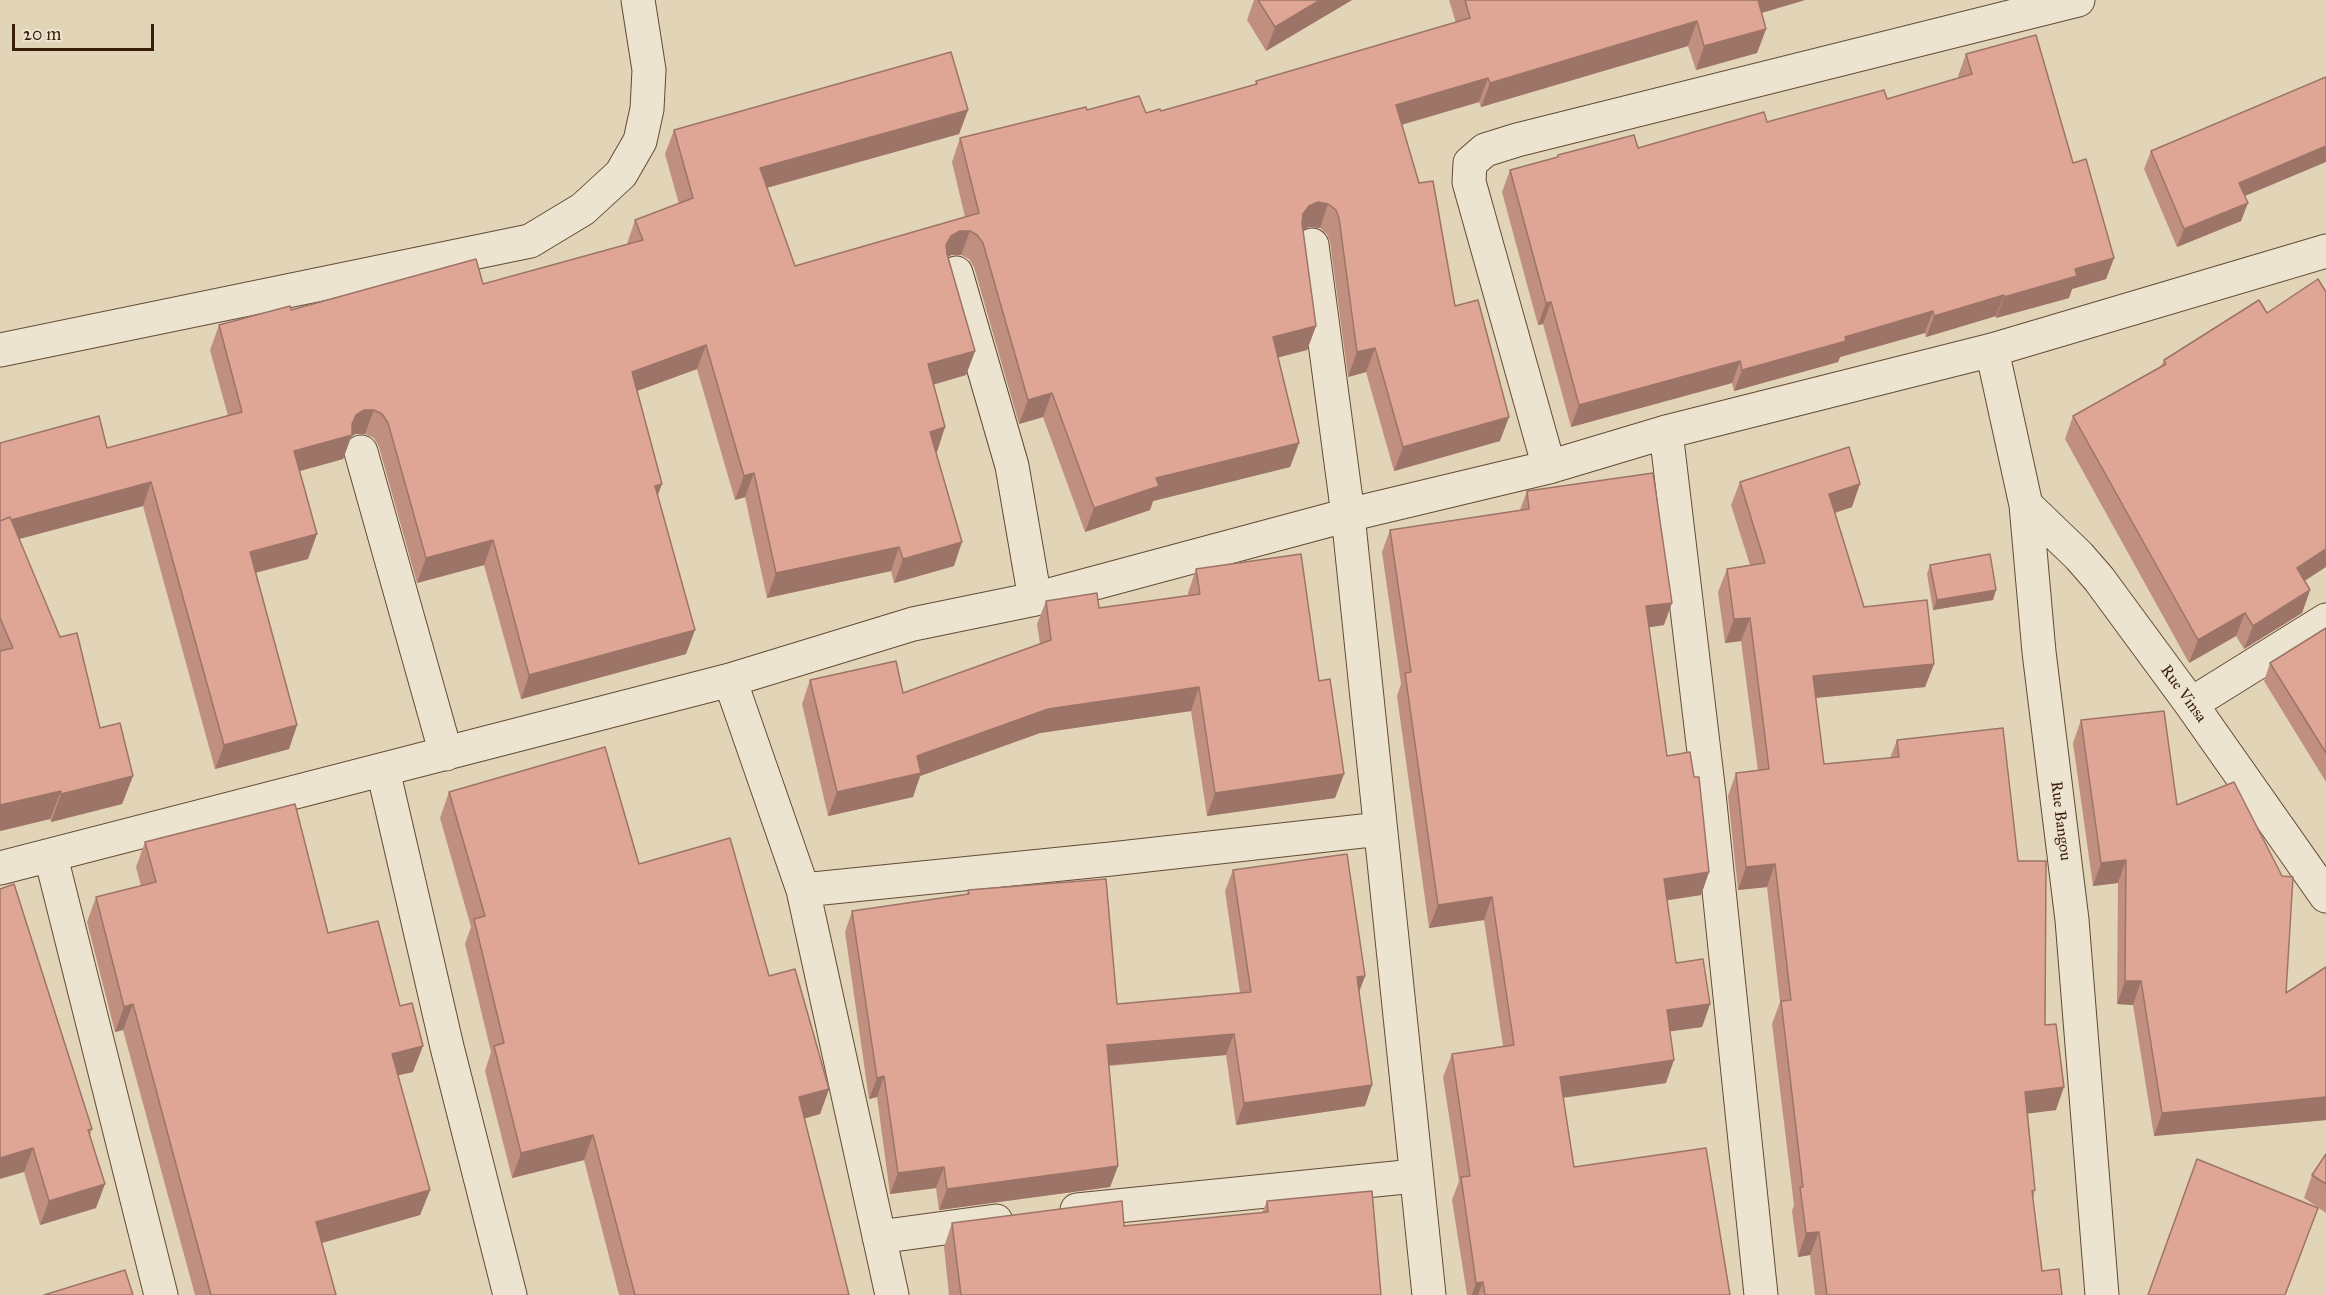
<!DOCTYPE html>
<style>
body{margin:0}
#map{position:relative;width:2326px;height:1295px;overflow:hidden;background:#e2d4b6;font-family:"IM FELL Great Primer",serif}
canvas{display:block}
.scale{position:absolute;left:12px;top:24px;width:142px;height:27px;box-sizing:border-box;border:3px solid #391d08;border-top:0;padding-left:8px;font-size:18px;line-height:21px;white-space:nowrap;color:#391d08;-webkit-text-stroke:4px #ece3d0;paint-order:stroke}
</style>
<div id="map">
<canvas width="2326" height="1295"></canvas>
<div class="scale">20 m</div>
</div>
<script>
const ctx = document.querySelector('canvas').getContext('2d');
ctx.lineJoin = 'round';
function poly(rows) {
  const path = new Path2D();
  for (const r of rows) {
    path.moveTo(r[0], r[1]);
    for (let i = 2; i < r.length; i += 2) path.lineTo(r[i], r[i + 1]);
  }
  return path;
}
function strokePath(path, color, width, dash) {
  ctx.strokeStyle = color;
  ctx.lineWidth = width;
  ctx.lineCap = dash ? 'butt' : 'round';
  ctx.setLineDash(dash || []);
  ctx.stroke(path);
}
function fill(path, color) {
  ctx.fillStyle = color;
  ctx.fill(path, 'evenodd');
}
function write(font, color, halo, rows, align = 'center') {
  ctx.font = font + ' "IM FELL Great Primer",serif';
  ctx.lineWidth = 4.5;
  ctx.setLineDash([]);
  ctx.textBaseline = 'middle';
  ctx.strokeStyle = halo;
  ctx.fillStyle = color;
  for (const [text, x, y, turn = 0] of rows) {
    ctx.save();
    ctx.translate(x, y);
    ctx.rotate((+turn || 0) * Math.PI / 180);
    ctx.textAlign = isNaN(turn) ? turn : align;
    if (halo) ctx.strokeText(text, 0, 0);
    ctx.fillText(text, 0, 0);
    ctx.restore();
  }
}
const street = poly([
 [1312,245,1348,515,1429,1295],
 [956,273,1012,466,1035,599],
 [0,350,530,241,583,209,621,174,640,141,647,109,649,70,638,0],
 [1992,350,2026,505,2039,652,2072,920,2102,1295],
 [1666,432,1709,794,1761,1295],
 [361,452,446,754],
 [1549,467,1469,182,1470,163,1485,150,1517,140,2078,0],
 [2026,505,2079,556,2099,579,2191,704,2326,896],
 [730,680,803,890,892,1295],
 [2191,704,2326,620],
 [383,770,447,1047,510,1295],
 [51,857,161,1295],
 [0,868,730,680,913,624,1035,599,1348,515,1549,467,1666,432,1992,350,2326,251],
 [803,890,1111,859,1380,829],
 [1077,1210,1415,1176],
 [879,1237,996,1221]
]);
strokePath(street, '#634b34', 35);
strokePath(street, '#ece3d0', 33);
fill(poly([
 [1254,0,1352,0,1266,51,1247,20],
 [1449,0,1805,0,1762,13,1766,29,1757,53,1696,70,1688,46,1481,107,1479,102,1401,125,1455,306,1500,441,1394,471,1366,372,1348,377,1330,242,1327,234,1320,228,1309,227,1303,229,1316,326,1307,350,1278,357,1299,443,1290,467,1153,501,1150,510,1085,532,1043,417,1019,424,974,267,969,259,961,255,951,255,948,257,975,351,966,375,933,384,945,427,936,452,954,566,894,583,891,571,767,598,745,497,735,500,697,369,637,391,658,496,686,654,521,699,484,565,417,583,379,447,374,438,365,434,355,434,351,437,343,459,300,471,308,559,256,573,297,725,289,749,215,769,143,506,19,539,60,637,100,728,133,776,122,804,51,822,50,819,0,831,0,443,107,448,228,416,210,350,219,325,291,310,483,284,627,244,635,220,679,204,665,154,674,130,968,110,959,134,767,188,795,266,965,217,952,162,960,138,1087,110,1146,113,1161,111,1255,85,1256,81,1456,23],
 [1966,54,2073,163,2114,258,2106,279,2072,289,2069,298,1996,318,1996,316,1926,337,1925,333,1840,357,1838,362,1734,391,1732,383,1571,427,1543,324,1538,325,1502,192,1510,170,1557,157,1558,155,1638,148,1887,99,1959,78,1958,76],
 [2151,151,2245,196,2241,221,2177,247,2144,169],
 [2164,360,2310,590,2302,613,2244,649,2236,636,2189,663,2065,439,2073,416,2161,366],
 [1740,482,1852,507,1835,513,1864,607,1934,664,1925,687,1816,698,1824,764,1890,758,1897,740,2018,861,2045,1025,2056,1110,2028,1113,2035,1190,2033,1198,2042,1271,2062,1295,1815,1295,1810,1255,1798,1257,1792,1211,1794,1205,1772,1024,1780,1002,1767,887,1738,890,1728,796,1736,773,1758,771,1741,641,1725,643,1718,592,1727,569,1750,565,1731,505],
 [1527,491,1664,625,1649,627,1667,756,1709,872,1701,895,1667,900,1676,963,1710,1004,1702,1027,1670,1031,1666,1083,1563,1098,1574,1167,1730,1295,1467,1295,1452,1200,1459,1181,1443,1077,1452,1054,1503,1046,1484,920,1429,928,1397,696,1401,684,1382,552,1390,530,1520,510],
 [1930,565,1993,600,1933,610,1927,574],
 [1196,569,1319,681,1344,774,1335,798,1207,816,1191,711,1040,733,920,776,913,797,828,816,802,704,810,680,903,693,1040,644,1037,624,1046,601,1099,608,1188,595,1188,593],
 [2326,628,2326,782,2264,681,2270,663],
 [2081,720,2177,805,2286,993,2326,967,2326,1120,2154,1136,2133,1005,2117,1004,2118,883,2093,886,2073,743],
 [449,792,639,864,769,976,829,1089,820,1114,804,1118,849,1295,619,1295,584,1160,512,1178,485,1071,491,1052,465,944,471,927,440,818],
 [145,842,328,933,413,1072,398,1075,430,1190,420,1215,322,1243,336,1295,195,1295,123,1030,115,1032,87,922,96,897,141,886,136,867],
 [1233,870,1365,976,1359,992,1372,1085,1365,1106,1236,1125,1226,1055,1109,1066,1118,1166,1110,1187,939,1210,936,1188,890,1194,877,1097,869,1099,845,932,852,911,967,894,968,890,1117,1004,1240,993,1225,891],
 [0,889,92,1129,90,1135,96,1208,40,1225,24,1172],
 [2326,1154,2326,1213,2304,1198,2312,1175],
 [1267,1201,1381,1295,949,1295,944,1247,952,1223,1124,1226,1262,1213]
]), '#c18f80');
fill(poly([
 [1320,0,1352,0,1266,51,1275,27],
 [1753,0,1805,0,1747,17],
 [1697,21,1688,46,1481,107,1490,83],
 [1766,29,1757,53,1696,70,1704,46],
 [1488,78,1479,102,1387,129,1396,105],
 [968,110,959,134,751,192,760,168],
 [2326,146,2326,162,2233,201,2239,183],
 [1318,202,1328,204,1320,228,1309,227,1300,231,1303,214,1309,206],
 [2248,203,2241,221,2177,247,2184,229],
 [960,231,970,231,961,255,951,255,942,260,946,245,951,236],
 [2114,258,2106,279,2072,289,2069,298,1996,318,2004,297,2075,269],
 [2004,295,1996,316,1926,337,1934,316],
 [1551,302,1543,324,1538,325,1546,303],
 [1933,311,1925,333,1840,357,1838,362,1734,391,1742,370,1845,337],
 [1316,326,1307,350,1265,361,1273,337],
 [706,345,697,369,623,396,632,372],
 [1375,348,1366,372,1348,377,1357,352],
 [975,351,966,375,919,389,928,364],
 [1740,361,1732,383,1571,427,1579,405],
 [1052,393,1043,417,1019,424,1028,400],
 [364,410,374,410,365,434,355,434,351,437,343,459,285,475,294,451],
 [1509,417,1500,441,1394,471,1403,447],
 [945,427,937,452,921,456,930,432],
 [1299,443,1290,467,1153,501,1150,510,1085,532,1094,508,1156,478],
 [754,473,745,497,735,500,744,476],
 [151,482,143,506,0,544,0,523],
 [662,484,653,508,655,486],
 [1860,484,1852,507,1821,517,1829,494],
 [317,534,308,559,241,576,250,552],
 [493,540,484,565,417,583,426,558],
 [962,542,954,566,894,583,903,559],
 [899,547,891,571,767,598,776,573],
 [2326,549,2326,567,2289,591,2297,568],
 [1996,590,1993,600,1933,610,1937,600],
 [2310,590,2302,613,2244,649,2253,626],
 [1672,603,1664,625,1638,629,1646,606],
 [2245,613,2236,636,2189,663,2198,640],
 [1750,618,1741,641,1725,643,1734,619],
 [695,630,686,654,521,699,529,675],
 [1934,664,1925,687,1804,699,1813,676],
 [1199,687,1191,711,1040,733,920,776,913,797,828,816,837,792,917,756,1048,709],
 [297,725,289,749,215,769,224,745],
 [1344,774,1335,798,1207,816,1215,793],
 [133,776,122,804,51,822,61,794],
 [61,791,50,819,0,831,0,805],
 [2126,860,2118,883,2093,886,2101,863],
 [1775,864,1767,887,1738,890,1746,867],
 [1709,872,1701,895,1656,902,1664,879],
 [1492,897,1484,920,1429,928,1438,905],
 [1365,976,1357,997,1357,977],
 [2125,981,2141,981,2133,1005,2117,1004],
 [133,1004,123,1030,115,1032,124,1007],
 [1710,1004,1702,1027,1659,1033,1667,1010],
 [1234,1034,1226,1055,1099,1066,1107,1045],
 [423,1046,413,1072,382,1079,392,1054],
 [1674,1060,1666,1083,1552,1099,1560,1077],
 [884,1076,877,1097,869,1099,877,1078],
 [1372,1085,1365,1106,1236,1125,1244,1103],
 [2064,1087,2056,1110,2017,1115,2025,1092],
 [829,1089,820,1114,790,1123,799,1097],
 [2326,1097,2326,1120,2154,1136,2162,1113],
 [593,1135,584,1160,512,1178,521,1153],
 [33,1148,24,1172,0,1179,0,1158],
 [1118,1166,1110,1187,939,1210,947,1189],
 [944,1167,936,1188,890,1194,898,1173],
 [105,1184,96,1208,40,1225,49,1201],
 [430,1190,420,1215,307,1247,316,1222],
 [1819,1232,1810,1255,1798,1257,1806,1233],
 [1483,1282,1478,1295,1472,1295,1476,1283]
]), '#9d7468');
const building = poly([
 [1258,0,1320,0,1275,27,1258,0],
 [1465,0,1758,0,1766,29,1704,46,1697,21,1490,83,1488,78,1396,105,1419,183,1433,181,1455,306,1478,300,1509,417,1403,447,1375,348,1357,352,1339,218,1336,210,1328,204,1318,202,1309,206,1303,214,1302,223,1316,326,1273,337,1299,443,1156,478,1159,486,1094,508,1052,393,1028,400,983,243,977,235,970,231,960,231,951,236,946,245,947,254,975,351,928,364,945,427,930,432,962,542,903,559,899,547,776,573,754,473,744,476,706,345,632,372,662,484,655,486,695,630,529,675,493,540,426,558,388,423,382,414,374,410,364,410,356,415,352,424,352,435,294,451,317,534,250,552,297,725,224,745,151,482,11,520,10,517,0,521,0,443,99,416,107,448,242,412,219,325,290,306,291,310,476,259,483,284,643,240,635,220,693,198,674,130,951,52,968,110,760,168,795,266,979,213,960,138,1086,107,1087,110,1139,96,1146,113,1160,109,1161,111,1257,84,1256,81,1470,18,1465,0],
 [2036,35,2073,163,2086,159,2114,258,2075,269,2077,276,2004,297,2004,295,1934,316,1933,311,1845,337,1846,341,1742,370,1740,361,1579,405,1551,302,1546,303,1510,170,1558,157,1558,155,1634,135,1638,148,1764,112,1767,122,1884,90,1887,99,1972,74,1966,54,2036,35],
 [2326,77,2326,146,2239,183,2248,203,2184,229,2151,151,2326,77],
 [2318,279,2326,292,2326,549,2297,568,2310,590,2253,626,2245,613,2198,640,2073,416,2166,364,2164,360,2259,300,2267,313,2318,279],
 [1849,447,1860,484,1829,494,1864,607,1927,600,1934,664,1813,676,1824,764,1899,757,1897,740,2003,728,2018,861,2046,861,2045,1025,2056,1024,2064,1087,2025,1092,2035,1190,2032,1191,2042,1271,2059,1269,2062,1295,1827,1295,1819,1232,1806,1233,1800,1187,1803,1187,1781,1001,1791,1000,1775,864,1746,867,1736,773,1769,769,1750,618,1734,619,1727,569,1765,563,1740,482,1849,447],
 [1653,473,1672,603,1646,606,1667,756,1690,752,1694,777,1699,777,1709,872,1664,879,1676,963,1703,959,1710,1004,1667,1010,1674,1060,1560,1077,1574,1167,1706,1148,1730,1295,1485,1295,1483,1282,1476,1283,1461,1177,1470,1176,1452,1054,1514,1045,1492,897,1438,905,1405,673,1411,672,1390,530,1529,509,1527,491,1653,473],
 [10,517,60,637,77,633,100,728,120,723,133,776,61,794,61,791,0,805,0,651,13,648,0,618,0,521,10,517],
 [1301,554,1319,681,1330,679,1344,774,1215,793,1199,687,1048,709,917,756,921,773,837,792,810,680,896,661,903,693,1051,640,1046,601,1097,593,1099,608,1200,594,1196,569,1301,554],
 [1990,554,1996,590,1937,600,1930,565,1990,554],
 [2326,628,2326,753,2270,663,2326,628],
 [2164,711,2177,805,2234,782,2282,876,2293,877,2286,993,2326,967,2326,1097,2162,1113,2141,981,2125,981,2126,860,2101,863,2081,720,2164,711],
 [605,747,639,864,730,838,769,976,795,969,829,1089,799,1097,849,1295,635,1295,593,1135,521,1153,494,1046,504,1043,474,919,485,916,449,792,605,747],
 [295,804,328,933,378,921,400,1006,412,1003,423,1046,392,1054,430,1190,316,1222,336,1295,211,1295,133,1004,124,1007,96,897,156,882,145,842,295,804],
 [1347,854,1365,976,1357,977,1372,1085,1244,1103,1234,1034,1107,1045,1118,1166,947,1189,944,1167,898,1173,884,1076,877,1078,852,911,969,894,968,890,1106,879,1117,1004,1251,992,1233,870,1347,854],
 [14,884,92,1129,88,1130,105,1184,49,1201,33,1148,0,1158,0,889,14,884],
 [2326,1154,2326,1184,2312,1175,2326,1154],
 [2197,1159,2318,1208,2285,1295,2148,1295,2197,1159],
 [1372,1191,1381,1295,961,1295,952,1223,1122,1201,1124,1226,1268,1212,1267,1201,1372,1191],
 [125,1270,133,1295,44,1295,125,1270]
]);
fill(building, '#e0a695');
strokePath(building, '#9d7468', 1.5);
write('16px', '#391d08', '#ece3d0', [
 ["Rue Vinsa",2183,694,54],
 ["Rue Bangou",2060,821,83]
]);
</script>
